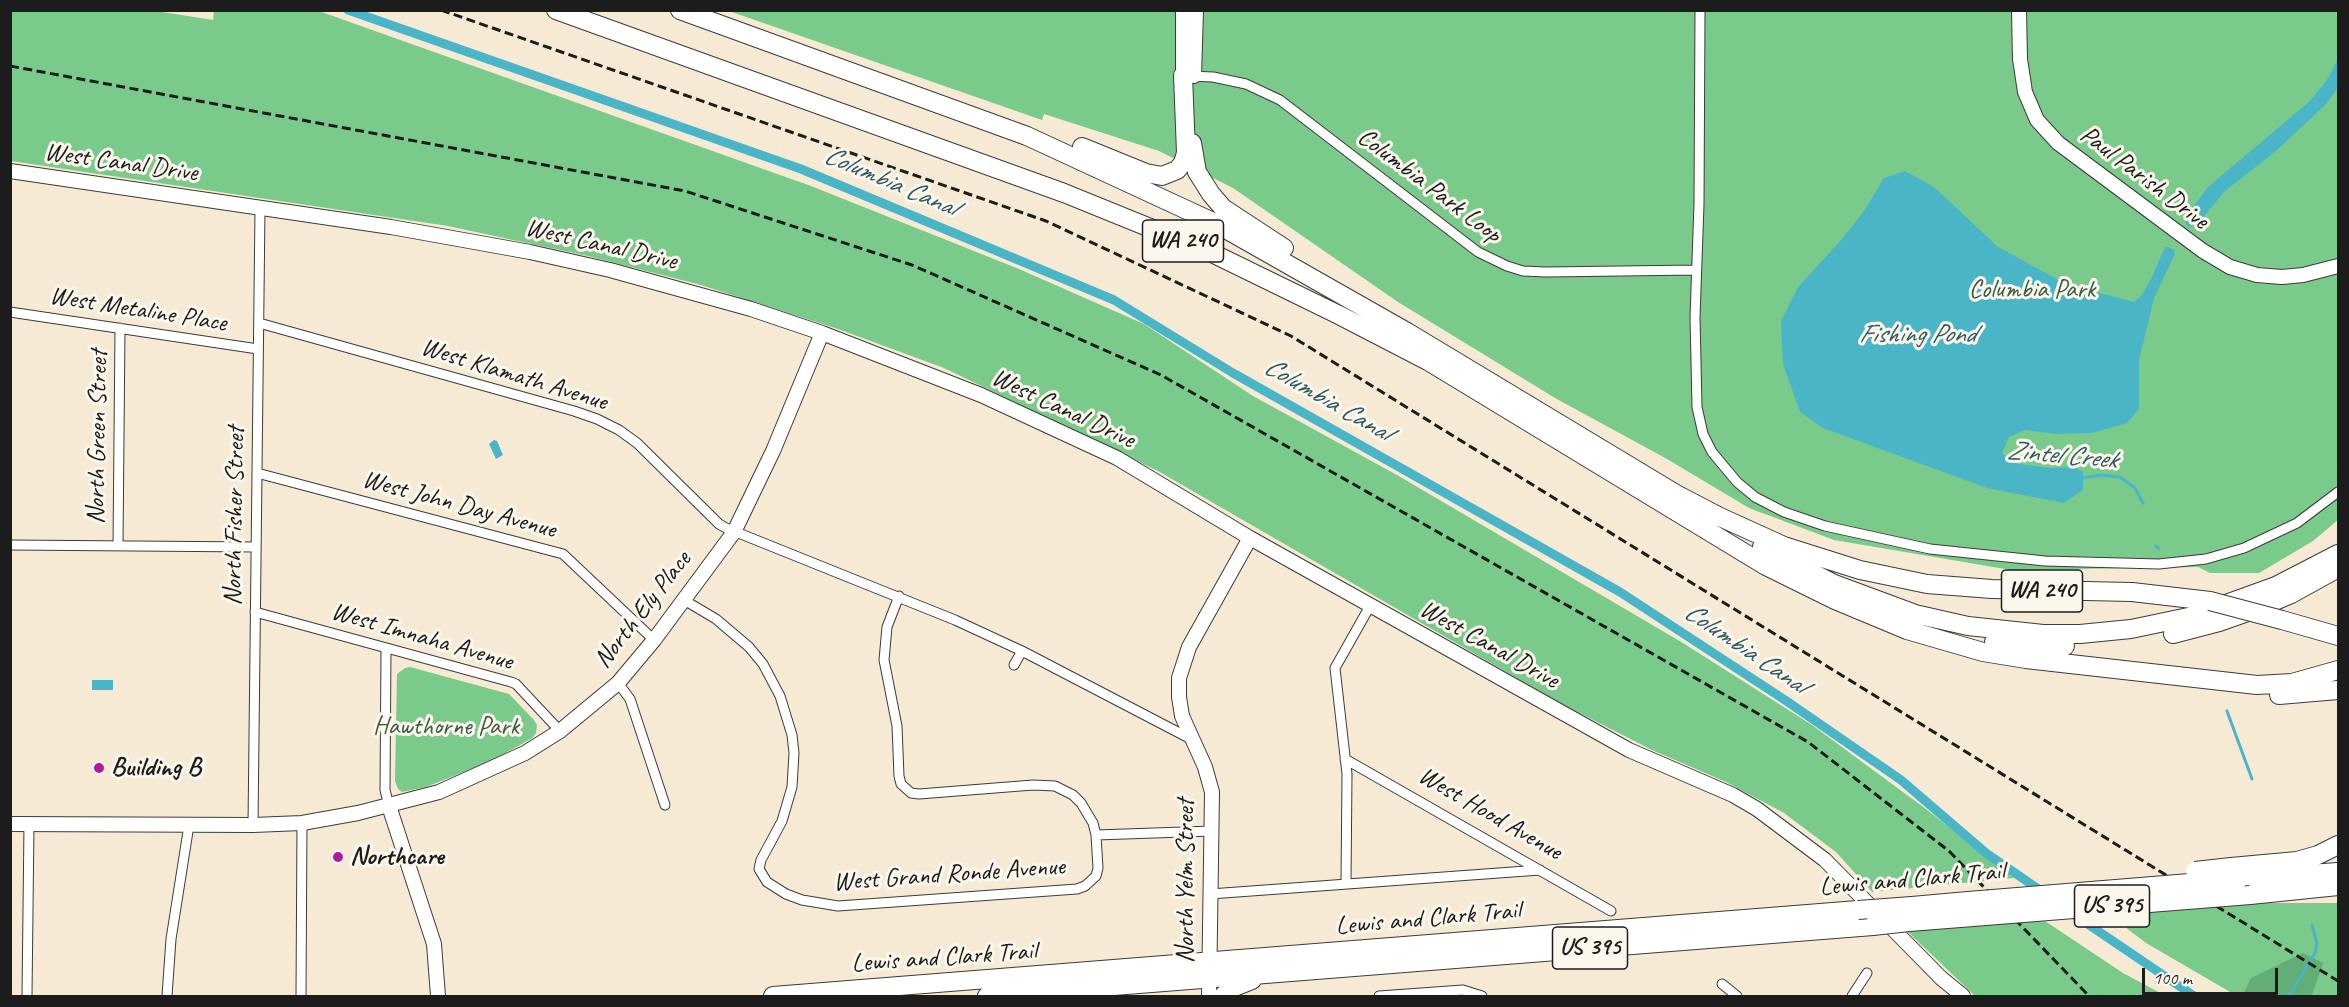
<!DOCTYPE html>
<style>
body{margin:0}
#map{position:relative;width:2349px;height:1007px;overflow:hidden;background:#f6ead5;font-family:Caveat,sans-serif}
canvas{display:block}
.frame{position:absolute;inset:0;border:12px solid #1c1c1c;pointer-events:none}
.scale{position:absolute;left:2142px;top:968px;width:136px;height:27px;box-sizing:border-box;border:3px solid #1c1c1c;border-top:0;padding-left:8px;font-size:18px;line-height:21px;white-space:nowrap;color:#1c1c1c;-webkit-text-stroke:4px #fbf7ec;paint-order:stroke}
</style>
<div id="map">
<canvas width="2349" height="1007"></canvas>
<div class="frame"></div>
<div class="scale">100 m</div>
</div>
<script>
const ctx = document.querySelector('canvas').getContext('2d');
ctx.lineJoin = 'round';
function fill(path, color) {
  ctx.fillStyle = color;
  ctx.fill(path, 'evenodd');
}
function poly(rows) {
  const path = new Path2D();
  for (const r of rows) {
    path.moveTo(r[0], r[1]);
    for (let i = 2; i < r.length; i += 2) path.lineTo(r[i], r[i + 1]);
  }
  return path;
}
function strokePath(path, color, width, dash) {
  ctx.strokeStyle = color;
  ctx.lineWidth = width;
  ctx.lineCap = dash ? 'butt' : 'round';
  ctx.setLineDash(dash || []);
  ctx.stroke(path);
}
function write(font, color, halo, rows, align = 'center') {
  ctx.font = font + ' Caveat,sans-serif';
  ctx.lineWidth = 6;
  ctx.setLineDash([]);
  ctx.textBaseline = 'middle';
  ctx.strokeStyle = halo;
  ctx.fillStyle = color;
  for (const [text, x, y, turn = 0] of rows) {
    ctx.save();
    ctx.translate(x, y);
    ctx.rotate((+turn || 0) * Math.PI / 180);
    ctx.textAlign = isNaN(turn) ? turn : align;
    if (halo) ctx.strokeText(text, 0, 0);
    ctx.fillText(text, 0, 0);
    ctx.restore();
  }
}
fill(poly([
 [316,10,811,186,1019,269,1144,324,1253,396,1397,475,1683,643,1812,725,1926,809,2014,878,1872,892,1836,852,1784,813,1726,782,1652,750,1560,703,1158,471,944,368,838,329,701,285,588,256,448,226,11,161,11,11,156,11,213,20,214,11],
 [729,11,2338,11,2338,520,2313,541,2259,573,2210,573,2198,567,2011,570,1834,540,1749,508,1667,459,1555,398,1398,302,1233,188,1159,151,1044,114,1042,120],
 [410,667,509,694,534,720,537,725,536,733,532,738,504,754,481,765,426,787,402,792,398,789,395,781,397,674,405,668],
 [2252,903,2338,903,2338,996,2312,996,2322,963,2252,978,2242,996,2237,996,2146,943,2108,914],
 [2045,921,2123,973,2166,996,1975,996,1907,931]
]), '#7aca8b');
fill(poly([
 [2303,953,2323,963,2312,996,2242,996,2251,978]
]), '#63ae77');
fill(poly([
 [2338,59,2338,88,2325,105,2276,151,2225,191,2198,223,2188,227,2184,219,2208,187,2309,102,2327,80],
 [1905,171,1934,187,1998,247,2066,284,2134,302,2142,295,2151,279,2165,247,2168,247,2174,250,2175,254,2154,298,2139,360,2139,409,2127,423,2092,433,2055,434,2025,430,2009,437,2002,453,2013,463,2050,468,2074,467,2083,472,2083,490,2064,503,1987,488,1823,428,1800,412,1783,364,1781,321,1798,287,1842,239,1864,211,1884,178],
 [494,440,497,441,503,455,496,459,489,444],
 [92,680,113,680,113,690,92,690]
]), '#4ab5c7');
strokePath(poly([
 [2081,478,2102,475,2120,477,2135,488,2143,503],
 [2156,546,2159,549],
 [2227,711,2252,779],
 [2289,996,2315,953,2317,943,2312,925]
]), '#4ab5c7', 3);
strokePath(poly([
 [348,10,801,169,1114,300,1233,373,1620,592,1785,700,1901,780,1986,853,2044,893],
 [2070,912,2194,996]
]), '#4ab5c7', 9);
const street = poly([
 [1700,10,1699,204,1695,317,1697,407,1703,434,1712,452,1737,482,1755,497,1784,512,1825,526,1930,549,2045,561,2159,564,2206,559,2244,548,2297,523,2338,492],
 [1189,76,1213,77,1246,84,1280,100,1478,252,1507,266,1523,271,1546,272,1696,270],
 [10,312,258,349],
 [259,323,574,411,597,419,619,430,637,443,719,524,726,528,955,620,1022,651,1191,739],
 [257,473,563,554,654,640],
 [10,545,256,547],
 [118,546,120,328],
 [899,596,887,627,884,660,897,726,899,776,901,784,911,793,919,794,1033,785,1055,786,1073,795,1081,803,1093,823,1096,835],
 [684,600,716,619,749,647,763,664,780,696,792,735,794,753,792,787,782,821,761,860,759,869,767,882,786,894,802,900,838,906,1077,889,1085,886,1096,876,1098,868,1096,835,1212,831],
 [255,612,511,682,516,684,560,731],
 [386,649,385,790,389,806],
 [1014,665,1022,651],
 [618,683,630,699,665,805],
 [1345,759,1611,911],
 [253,825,260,208],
 [1346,883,1347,774,1335,668,1370,606],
 [1210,894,1540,870],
 [1722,984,1737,996],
 [27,996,29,824],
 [167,996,171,939,189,825],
 [301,996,302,823],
 [1379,996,1463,990,1482,996],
 [1852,996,1867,973]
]);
const secondary = poly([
 [2019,10,2020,59,2025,92,2037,120,2058,143,2203,251,2230,267,2257,275,2282,277,2303,275,2338,266],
 [1183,75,1183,10],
 [1194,76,1196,10],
 [10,171,391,227,530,252,610,270,751,309,822,333,981,395,1117,458,1250,538,1629,750,1733,795,1757,809,1825,860,1941,978,1963,996],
 [389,806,434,944,438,996],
 [10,824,253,825,302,823,358,813,439,792,525,753,560,731,618,683,654,640,734,532,773,451,822,333],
 [1209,996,1212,792,1205,767,1182,716,1179,697,1179,678,1189,647,1250,538]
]);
const highway = poly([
 [556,10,1064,193,1212,253,1339,315,1428,361,1766,566,1835,600,1907,630,1983,652,2026,659,2257,685,2292,683,2338,670],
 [680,10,1027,136,1215,223,1407,332,1676,494,1720,517,1784,546,1860,570,1927,584,1992,589,2132,592,2210,601],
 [1192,143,1197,172,1211,194,1223,208,1284,248],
 [1082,147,1146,173,1162,176,1177,170,1183,163,1186,153,1183,75],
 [1762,547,1834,584,1915,614,1968,626,2043,634,2080,634,2131,629,2193,616,2276,586,2338,554],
 [2282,620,2338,636],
 [2173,634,2219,622,2256,609,2291,594,2338,568],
 [1994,642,2065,646],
 [2279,695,2338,690],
 [2231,867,2297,861,2318,855,2338,845],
 [2239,879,2338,872],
 [2250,895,2338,886],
 [1912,906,1968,901],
 [1909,922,1973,917],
 [773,996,1858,910],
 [987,996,1873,926],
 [1223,996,1232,988,1252,980]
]);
strokePath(street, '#3d3b38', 11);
strokePath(secondary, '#3d3b38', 16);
strokePath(highway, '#3d3b38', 20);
strokePath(street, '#fff', 9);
strokePath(secondary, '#fff', 14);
strokePath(highway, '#fff', 18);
strokePath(poly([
 [441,10,1046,221,1291,336,2338,981],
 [10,66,685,191,912,265,1161,375,1808,742,1949,851,2089,996]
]), '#1c1c1c', 3, [9, 4.5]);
const highwayBridge = poly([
 [2210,601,2282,620],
 [2195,871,2231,867],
 [1968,901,2239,879],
 [1858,910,1912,906],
 [1973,917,2250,895],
 [1873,926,1909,922]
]);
strokePath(highwayBridge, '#3d3b38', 20, []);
strokePath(highwayBridge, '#fff', 18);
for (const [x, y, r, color] of [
 [99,768,6,"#b5179e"],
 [338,857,6,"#b5179e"]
]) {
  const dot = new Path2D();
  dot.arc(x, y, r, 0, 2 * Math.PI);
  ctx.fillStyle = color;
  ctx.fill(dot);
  strokePath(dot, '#fbf7ec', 2);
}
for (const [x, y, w] of [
 [1183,241,81],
 [2042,591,81],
 [2112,906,75],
 [1590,948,75]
]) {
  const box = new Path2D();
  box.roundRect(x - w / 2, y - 21, w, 42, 4.5);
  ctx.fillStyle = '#fbf7ec';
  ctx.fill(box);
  strokePath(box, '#1c1c1c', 1.5);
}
write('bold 24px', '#1c1c1c', null, [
 ["WA 240",1183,241],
 ["WA 240",2042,591],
 ["US 395",2112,906],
 ["US 395",1590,948]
]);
write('26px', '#1c1c1c', '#fbf7ec', [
 ["West Canal Drive",121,163,8],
 ["Paul Parish Drive",2144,178,37],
 ["Columbia Park Loop",1429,186,37],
 ["West Canal Drive",601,245,13],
 ["West Metaline Place",138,310,9],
 ["West Klamath Avenue",514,375,17],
 ["West Canal Drive",1063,409,25],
 ["North Green Street",98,437,-89],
 ["West John Day Avenue",459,505,15],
 ["North Fisher Street",235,516,-89],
 ["North Ely Place",643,610,-52],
 ["West Imnaha Avenue",422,637,16],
 ["West Canal Drive",1489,645,29],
 ["West Hood Avenue",1490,814,30],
 ["West Grand Ronde Avenue",949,875,-4],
 ["Lewis and Clark Trail",1912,880,-5],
 ["North Yelm Street",1186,881,-90],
 ["Lewis and Clark Trail",1428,919,-5],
 ["Lewis and Clark Trail",944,958,-4]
]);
write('26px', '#3d5943', '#fbf7ec', [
 ["Columbia Park",2032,290],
 ["Hawthorne Park",446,727]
]);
write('bold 26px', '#1c1c1c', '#fbf7ec', [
 ["Building B",111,768],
 ["Northcare",350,857]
], 'left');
write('italic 27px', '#2e5960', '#fbf7ec', [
 ["Columbia Canal",890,182,23],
 ["Fishing Pond",1917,335],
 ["Columbia Canal",1327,400,30],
 ["Zintel Creek",2062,456,5],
 ["Columbia Canal",1745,649,34]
]);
</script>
